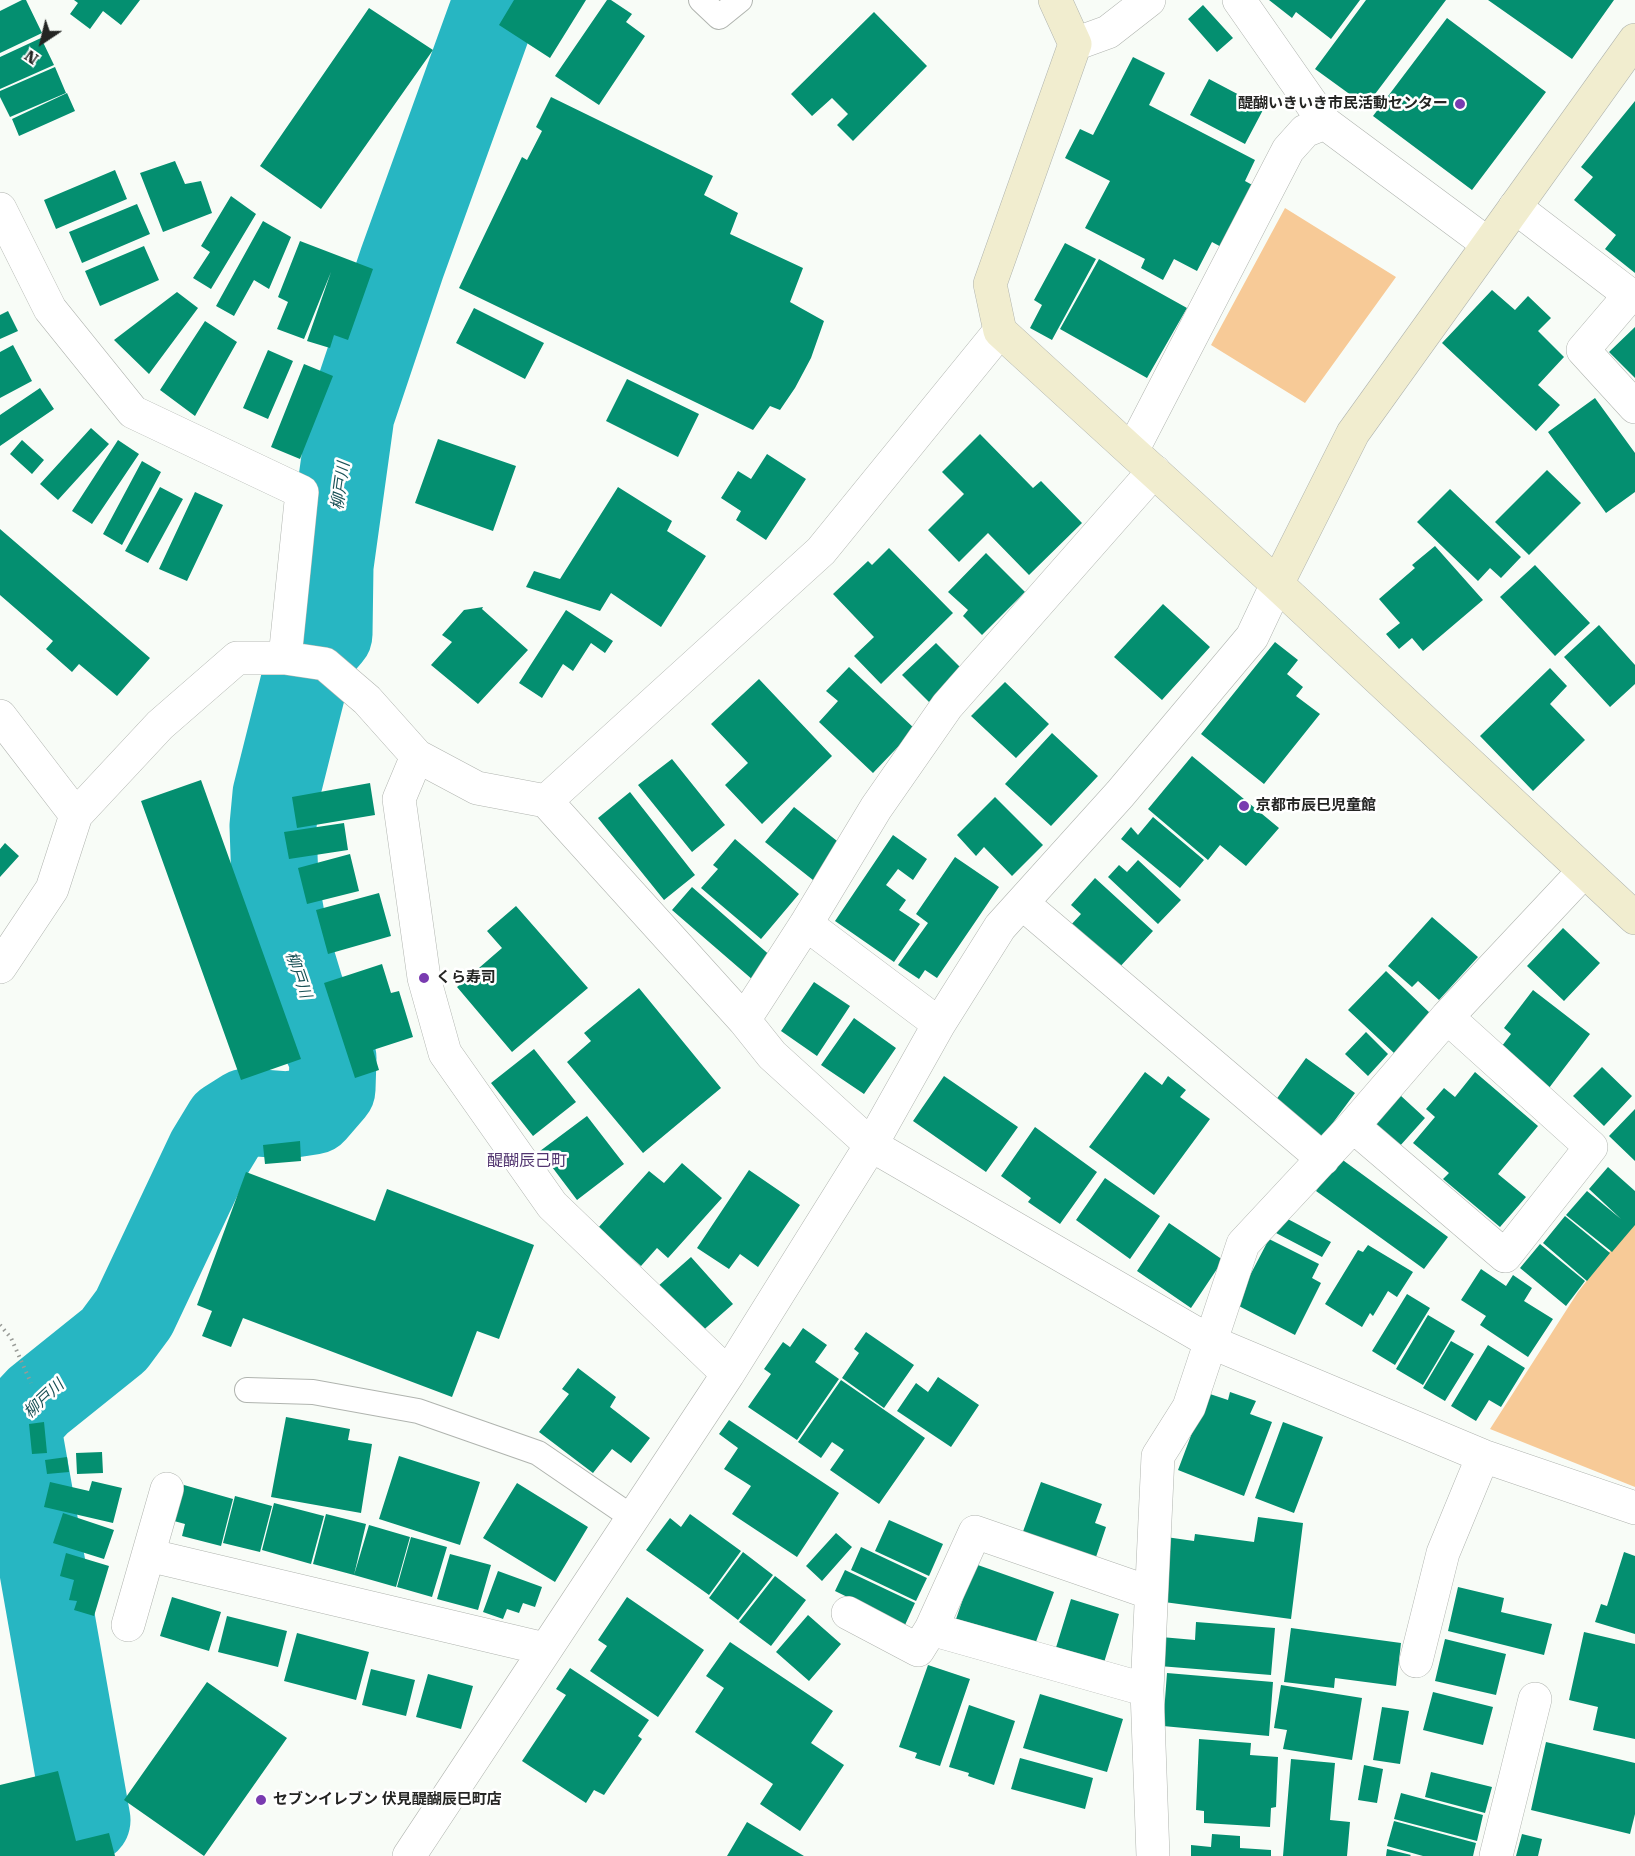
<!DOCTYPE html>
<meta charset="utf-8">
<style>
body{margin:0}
#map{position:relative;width:1635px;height:1856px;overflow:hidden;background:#f8fcf7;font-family:"Roboto Serif",serif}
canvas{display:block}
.north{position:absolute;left:12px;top:12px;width:60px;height:60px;-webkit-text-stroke:4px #fff;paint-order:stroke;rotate:215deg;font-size:16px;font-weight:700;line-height:24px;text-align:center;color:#242523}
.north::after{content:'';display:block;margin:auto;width:21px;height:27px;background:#242523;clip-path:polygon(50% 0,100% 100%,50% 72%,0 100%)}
</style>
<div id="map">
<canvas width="1635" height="1856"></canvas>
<div class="north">N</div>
</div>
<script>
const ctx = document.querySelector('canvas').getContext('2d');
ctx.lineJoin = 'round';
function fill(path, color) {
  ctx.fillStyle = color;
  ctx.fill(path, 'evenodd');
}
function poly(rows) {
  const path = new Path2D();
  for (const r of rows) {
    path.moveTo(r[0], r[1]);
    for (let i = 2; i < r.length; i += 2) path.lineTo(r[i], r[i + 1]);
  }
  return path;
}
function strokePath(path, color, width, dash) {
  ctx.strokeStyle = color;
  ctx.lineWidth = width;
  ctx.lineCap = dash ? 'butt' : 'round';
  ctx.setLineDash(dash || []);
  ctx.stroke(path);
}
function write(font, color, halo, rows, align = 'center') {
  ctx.font = font + ' "Roboto Serif","Noto Sans JP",serif';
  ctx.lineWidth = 5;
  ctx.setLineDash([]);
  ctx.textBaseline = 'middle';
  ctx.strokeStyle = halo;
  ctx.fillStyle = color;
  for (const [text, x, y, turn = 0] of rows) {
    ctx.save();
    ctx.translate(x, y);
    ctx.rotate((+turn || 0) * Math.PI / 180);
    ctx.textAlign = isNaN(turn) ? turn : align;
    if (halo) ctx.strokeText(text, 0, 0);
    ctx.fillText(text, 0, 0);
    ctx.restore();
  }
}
fill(poly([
 [1285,208,1396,277,1305,403,1211,345],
 [1635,1219,1635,1487,1490,1429,1578,1292]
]), '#f7ca97');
strokePath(poly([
 [87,1820,17,1424,38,1401,114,1340,134,1313,210,1152,227,1124,246,1112,287,1115,313,1111,332,1089,333,1058,301,991,285,938,275,883,273,826,276,794,311,655,329,634,330,566,351,415,402,263,497,0]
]), '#27b6c2', 87);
fill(poly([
 [22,0,26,0,42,33,0,53,0,11],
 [74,0,140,0,121,25,103,11,90,29,70,14,78,3],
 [514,0,586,0,550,58,499,25],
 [607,0,611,0,632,14,626,22,645,36,599,105,555,76],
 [1269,0,1360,0,1331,39,1296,12,1292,18],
 [1366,0,1446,0,1366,106,1315,69],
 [1488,0,1614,0,1572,59],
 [1203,5,1233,38,1217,52,1188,19],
 [369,8,433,50,321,209,260,166],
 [874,12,927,66,853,141,837,125,848,114,832,98,812,116,791,94],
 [1447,18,1546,92,1472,190,1373,116],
 [41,38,54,65,0,89,0,57],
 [1133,57,1165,73,1149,105,1255,160,1245,181,1256,187,1225,249,1212,242,1197,271,1174,259,1163,280,1141,268,1145,259,1085,228,1110,181,1065,158,1080,129,1093,135],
 [55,67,66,93,10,117,0,97,0,91],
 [1209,79,1264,108,1245,144,1190,115],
 [67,93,75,111,19,136,12,119],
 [551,97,713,176,704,195,738,213,730,234,803,268,790,302,824,321,811,358,795,388,780,410,770,406,753,430,459,288,522,157,527,160,542,131,536,127],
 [1635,101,1635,273,1605,249,1616,235,1574,200,1593,177,1581,167],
 [175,161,185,184,201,181,212,213,163,232,140,173],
 [115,170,127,199,56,229,44,200],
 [231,196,256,214,211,289,193,278,210,252,201,246],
 [137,204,150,234,82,263,69,232],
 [263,221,291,237,269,289,254,280,234,316,216,306],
 [300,241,373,269,348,340,334,335,330,348,307,341,331,272,304,339,277,329,288,302,278,297],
 [1065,243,1096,259,1052,340,1030,328,1042,305,1034,300],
 [144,246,159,280,100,306,85,271],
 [1099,259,1187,308,1147,378,1060,329],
 [1492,290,1515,310,1528,296,1551,318,1538,331,1564,357,1538,385,1560,405,1536,431,1442,343],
 [177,292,198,308,149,374,114,340],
 [474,308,544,343,525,379,456,343],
 [8,311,18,331,0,339,0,315],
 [205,321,237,342,195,416,160,390],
 [1635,327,1635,378,1609,352],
 [13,345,32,381,0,398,0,352],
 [268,350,293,361,268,419,243,408],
 [304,364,333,376,300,459,271,447],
 [627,379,699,414,678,457,606,421],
 [40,388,54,409,0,446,0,415],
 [1595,398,1635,453,1635,492,1606,513,1548,432],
 [91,428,109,444,58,500,40,484],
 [980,434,1033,488,1041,481,1082,523,1029,575,988,533,959,562,928,530,964,494,942,472],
 [438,439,516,466,493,531,415,503],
 [22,440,44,460,32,474,10,454],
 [118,440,139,454,92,524,72,511],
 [767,454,806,479,766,540,736,520,741,511,721,498,738,471,751,479],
 [142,461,161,472,122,545,103,534],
 [1547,470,1581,503,1529,555,1495,522],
 [160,487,183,499,148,563,125,551],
 [618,487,672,521,667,531,706,556,661,627,611,593,600,611,526,587,534,571,560,579],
 [1450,489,1521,557,1501,578,1490,568,1478,581,1417,522],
 [195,492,223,505,187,581,159,569],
 [0,529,150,658,117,696,79,664,72,672,46,649,53,641,0,595],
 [1435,546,1483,600,1423,651,1412,638,1399,649,1386,634,1400,623,1379,599,1415,568,1412,565],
 [889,548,953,613,881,684,854,656,874,637,833,594,868,561,872,565],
 [986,553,1025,592,982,635,963,616,968,610,948,592],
 [1535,565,1590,623,1555,656,1500,597],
 [1163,604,1210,647,1162,700,1114,657],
 [483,607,482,609,528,650,478,704,431,665,452,642,442,635,464,610],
 [566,610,613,641,605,653,591,643,573,671,563,664,542,698,519,683],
 [1599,625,1635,665,1635,684,1610,707,1564,657],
 [1275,642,1298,660,1287,674,1303,687,1296,696,1320,714,1264,784,1201,734],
 [936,643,963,670,929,702,902,675],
 [849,667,915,729,873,773,819,722,838,701,826,691],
 [1550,668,1567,686,1550,704,1585,740,1533,791,1480,736],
 [759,679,832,756,762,824,725,785,748,763,711,724],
 [1005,682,1049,724,1016,758,971,716],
 [1052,733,1098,776,1051,826,1005,784],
 [1192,756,1279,828,1246,866,1220,845,1208,860,1148,809],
 [672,759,725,825,692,852,638,785],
 [201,780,301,1059,241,1080,141,801],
 [370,783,375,815,297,828,292,797],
 [630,792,695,875,664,900,598,818],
 [995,797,1043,845,1012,876,984,847,976,856,957,835],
 [794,807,846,848,818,884,765,842],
 [1153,817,1204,860,1180,888,1121,839,1131,827,1138,835],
 [344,823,348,850,289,859,284,832],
 [893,835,927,859,913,880,898,869,886,885,906,900,899,910,920,924,894,962,835,921],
 [735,839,799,894,761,939,701,888,718,869,713,865],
 [5,843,19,856,0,877,0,849],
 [350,854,359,891,307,904,298,868],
 [955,857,999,887,937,978,925,970,919,979,898,965,928,923,916,914],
 [1138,860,1181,900,1158,924,1108,877,1119,865,1127,872],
 [1095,878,1153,931,1117,970,1069,927,1081,914,1071,905],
 [692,887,773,958,753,980,672,910],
 [379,893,391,936,328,954,316,910],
 [516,906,588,988,512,1052,457,987,502,948,487,931],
 [1432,917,1478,957,1439,1000,1418,981,1412,987,1388,966],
 [1563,928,1600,963,1564,1001,1527,966],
 [382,964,391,993,399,991,413,1037,373,1050,379,1070,355,1078,324,983],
 [1386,971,1431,1014,1394,1053,1348,1010],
 [814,982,850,1006,817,1056,781,1031],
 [639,988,721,1088,643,1153,567,1062,591,1041,584,1033],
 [1533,990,1590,1034,1549,1088,1499,1050,1511,1034,1504,1028],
 [854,1018,896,1048,864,1094,821,1065],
 [1366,1032,1388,1054,1368,1076,1345,1054],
 [534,1049,576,1102,533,1136,491,1083],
 [1306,1058,1355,1093,1318,1143,1273,1104],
 [1602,1067,1632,1096,1604,1126,1573,1096],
 [1145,1072,1162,1085,1168,1076,1186,1090,1180,1097,1210,1119,1154,1195,1089,1147],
 [1475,1072,1538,1126,1498,1174,1526,1197,1500,1227,1443,1179,1449,1173,1413,1143,1435,1117,1426,1109,1444,1088,1455,1097],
 [944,1076,1018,1127,986,1172,913,1121],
 [1400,1095,1425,1118,1399,1147,1373,1124],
 [1635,1109,1635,1161,1609,1136],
 [587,1116,624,1164,577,1200,540,1151],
 [1035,1127,1097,1172,1060,1224,1028,1202,1031,1198,1001,1176],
 [300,1141,301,1161,265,1164,263,1145],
 [1340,1158,1448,1237,1424,1269,1316,1191],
 [682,1163,722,1198,668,1258,657,1248,641,1266,598,1228,649,1171,664,1183],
 [1608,1167,1635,1191,1635,1225,1612,1252,1566,1215,1587,1191,1621,1219,1589,1189],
 [749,1170,800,1205,758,1267,740,1254,729,1269,697,1248],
 [246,1172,375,1221,387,1189,534,1245,499,1339,477,1331,452,1397,243,1318,231,1347,202,1336,212,1311,197,1305],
 [1105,1178,1160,1216,1130,1259,1076,1220],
 [1565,1216,1610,1253,1587,1281,1543,1243],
 [1284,1217,1331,1242,1322,1257,1276,1233],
 [1169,1223,1223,1260,1191,1308,1137,1271],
 [1269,1239,1319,1264,1312,1278,1321,1283,1295,1335,1235,1304],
 [1540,1244,1585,1281,1566,1306,1520,1268],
 [1368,1245,1413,1272,1397,1297,1388,1291,1373,1316,1370,1313,1362,1327,1325,1304,1358,1250,1363,1252],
 [691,1257,733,1304,699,1334,657,1287],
 [1481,1269,1506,1286,1513,1275,1532,1288,1524,1301,1553,1319,1528,1357,1480,1325,1486,1316,1461,1300],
 [1407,1294,1430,1308,1395,1365,1372,1351],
 [1428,1315,1455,1331,1423,1385,1396,1369],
 [803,1328,827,1345,815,1362,839,1379,797,1440,748,1407,771,1374,764,1369,783,1342,790,1347],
 [866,1332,914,1365,884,1408,842,1378,859,1353,854,1349],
 [1451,1341,1474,1354,1445,1401,1423,1388],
 [1488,1345,1525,1368,1501,1407,1489,1400,1476,1421,1451,1406],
 [578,1368,616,1397,610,1407,650,1438,631,1463,612,1449,593,1473,539,1432,569,1394,562,1389],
 [938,1377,979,1405,951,1447,897,1411,916,1383,928,1392],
 [841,1380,925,1438,879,1504,830,1470,844,1450,832,1442,821,1458,798,1442],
 [1230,1392,1256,1401,1250,1414,1272,1422,1244,1496,1178,1470,1207,1393,1228,1400],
 [286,1417,350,1429,348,1440,372,1444,361,1513,271,1497],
 [729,1420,839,1493,797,1557,732,1514,751,1486,724,1469,738,1448,719,1434],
 [44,1422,47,1453,32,1454,29,1424],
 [1283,1422,1323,1437,1294,1513,1255,1498],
 [102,1452,103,1473,77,1474,76,1453],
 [399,1456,480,1482,460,1545,379,1519],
 [67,1457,69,1472,47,1474,45,1460],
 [92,1481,122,1488,113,1523,44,1507,50,1482,89,1491],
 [1041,1482,1102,1504,1095,1523,1106,1527,1094,1563,1021,1537],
 [517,1483,588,1527,555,1582,483,1538],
 [184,1485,233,1499,221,1546,182,1536,185,1524,174,1521],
 [235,1496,272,1506,260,1552,223,1543],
 [274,1503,324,1516,311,1564,262,1550],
 [63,1513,114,1530,104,1559,53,1543],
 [326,1514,366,1524,354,1575,313,1564],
 [690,1514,741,1551,709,1595,646,1550,670,1518,681,1527],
 [1258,1517,1303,1523,1291,1619,1164,1602,1166,1537,1194,1541,1195,1534,1254,1542],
 [889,1520,943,1544,929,1576,875,1551],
 [369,1525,410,1537,396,1587,354,1575],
 [836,1533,852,1547,822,1581,806,1566],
 [411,1537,447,1547,432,1597,397,1587],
 [861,1547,927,1578,916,1601,851,1570],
 [743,1552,773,1575,738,1620,709,1598],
 [1624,1552,1635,1556,1635,1634,1595,1622,1601,1604,1607,1606],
 [66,1553,109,1566,94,1616,74,1610,77,1601,69,1600,74,1580,60,1576],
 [450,1554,491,1565,478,1610,437,1599],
 [975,1564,1054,1592,1033,1650,955,1622],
 [845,1570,915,1603,905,1625,835,1591],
 [498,1571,542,1587,535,1607,523,1603,519,1613,507,1609,503,1619,483,1612],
 [775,1576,806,1600,771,1646,739,1622],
 [1458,1587,1504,1598,1501,1612,1552,1624,1544,1655,1448,1631],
 [172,1597,221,1612,209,1651,160,1636],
 [627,1597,704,1650,658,1717,590,1671,607,1646,598,1640],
 [1071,1599,1119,1614,1102,1669,1054,1654],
 [808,1615,841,1644,809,1681,776,1652],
 [227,1616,287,1631,278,1667,218,1652],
 [1196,1622,1275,1628,1271,1675,1159,1666,1161,1637,1195,1640],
 [1291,1628,1401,1643,1396,1686,1335,1678,1334,1688,1284,1682],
 [1584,1632,1635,1644,1635,1739,1593,1730,1598,1707,1569,1700],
 [297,1633,369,1652,356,1700,284,1681],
 [1445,1639,1506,1654,1496,1695,1435,1681],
 [730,1642,833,1711,811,1743,844,1765,800,1831,760,1804,773,1784,695,1732,724,1688,706,1676],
 [928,1665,970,1679,940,1766,915,1758,917,1753,899,1747],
 [570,1668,649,1720,638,1736,642,1739,604,1795,594,1790,586,1803,522,1761,566,1695,556,1689],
 [371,1669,415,1680,406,1716,362,1705],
 [1167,1673,1273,1682,1269,1736,1163,1726],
 [428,1674,473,1686,461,1729,416,1717],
 [207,1682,287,1738,204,1856,124,1800],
 [1281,1685,1362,1698,1352,1760,1283,1749,1287,1730,1274,1728],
 [1433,1692,1493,1707,1483,1745,1423,1730],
 [1040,1694,1123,1719,1107,1772,1023,1748],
 [969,1705,1015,1721,994,1785,968,1776,969,1773,949,1767],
 [1382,1707,1409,1711,1400,1764,1373,1760],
 [1199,1739,1251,1743,1250,1755,1278,1757,1276,1807,1271,1808,1270,1827,1204,1823,1204,1811,1196,1810],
 [1546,1742,1635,1763,1635,1814,1630,1834,1531,1810],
 [1020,1758,1093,1778,1085,1809,1011,1789],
 [1291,1759,1335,1763,1330,1820,1350,1822,1347,1856,1283,1856],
 [1364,1765,1383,1769,1377,1803,1358,1800],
 [58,1771,76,1841,109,1833,115,1856,0,1856,0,1785],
 [1431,1772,1492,1787,1485,1813,1425,1797],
 [1401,1793,1483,1815,1477,1841,1394,1819],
 [1394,1821,1476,1843,1473,1856,1423,1856,1387,1846],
 [747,1822,804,1856,727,1856],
 [1212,1834,1240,1836,1240,1848,1271,1850,1271,1856,1191,1856,1191,1845,1211,1847],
 [1522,1834,1542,1839,1538,1856,1516,1856],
 [1387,1849,1411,1855,1410,1856,1386,1856]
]), '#048f70');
const lane = poly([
 [701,0,719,17,740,0],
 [247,1390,313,1392,418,1411,538,1453,633,1518]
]);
const street = poly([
 [1239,0,1325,123],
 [1075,44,1108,32,1149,0],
 [1515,207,1630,295,1583,350,1635,407],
 [0,209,50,309,133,412,302,492,285,658],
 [1132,451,1288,150,1305,131,1325,123,1488,244],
 [0,716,76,815],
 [417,756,399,799,424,978,445,1053,552,1205,728,1374],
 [546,801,821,551,1000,331],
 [1022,903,1323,1159],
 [806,924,939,1024],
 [0,967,52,889,76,815,160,725,237,658,285,658,325,664,367,700,417,756,477,788,546,801,744,1020,772,1055,871,1145,1211,1342,1483,1456,1635,1508],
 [744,1020,806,924,876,808,947,706,1154,471],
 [1353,1126,1505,1256,1591,1147,1447,1017],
 [148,1555,545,1649],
 [848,1613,918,1650,931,1629],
 [128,1625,167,1489],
 [1416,1661,1443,1553,1483,1456],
 [1147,1690,931,1629,975,1532,1151,1593],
 [409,1856,728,1374,871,1145,939,1024,1000,927,1120,794,1252,637,1277,584],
 [1153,1856,1147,1690,1158,1456,1189,1407,1243,1244,1353,1126,1447,1017,1584,871],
 [1496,1856,1535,1699]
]);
const secondary = poly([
 [1055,0,1075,44,990,284,1000,331,1277,584,1635,918],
 [1277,584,1353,433,1635,40]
]);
strokePath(lane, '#b0b4af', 26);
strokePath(street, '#b0b4af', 34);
strokePath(secondary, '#b0b4af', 34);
strokePath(poly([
 [0,1325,11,1338,31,1383]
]), '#989b97', 4, [1.5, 4.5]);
strokePath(lane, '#fff', 24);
strokePath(street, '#fff', 33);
strokePath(secondary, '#f1edcf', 33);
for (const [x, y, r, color] of [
 [1460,104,6,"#793bb0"],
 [1244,806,6,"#793bb0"],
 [424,978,6,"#793bb0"],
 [261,1800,6,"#793bb0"]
]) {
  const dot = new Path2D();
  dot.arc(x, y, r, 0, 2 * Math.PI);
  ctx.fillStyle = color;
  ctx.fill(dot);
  strokePath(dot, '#fff', 2);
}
write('bold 15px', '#242523', '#fff', [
 ["醍醐いきいき市民活動センター",1448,104,"right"],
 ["京都市辰巳児童館",1256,806],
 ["くら寿司",436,978],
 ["セブンイレブン 伏見醍醐辰巳町店",273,1800]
], 'left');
write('italic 16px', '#1a5257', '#fff', [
 ["柳戸川",341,486,-82],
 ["柳戸川",298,975,71],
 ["柳戸川",44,1399,-43]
]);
write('16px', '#51346f', '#fff', [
 ["醍醐辰己町",527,1161]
]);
</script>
